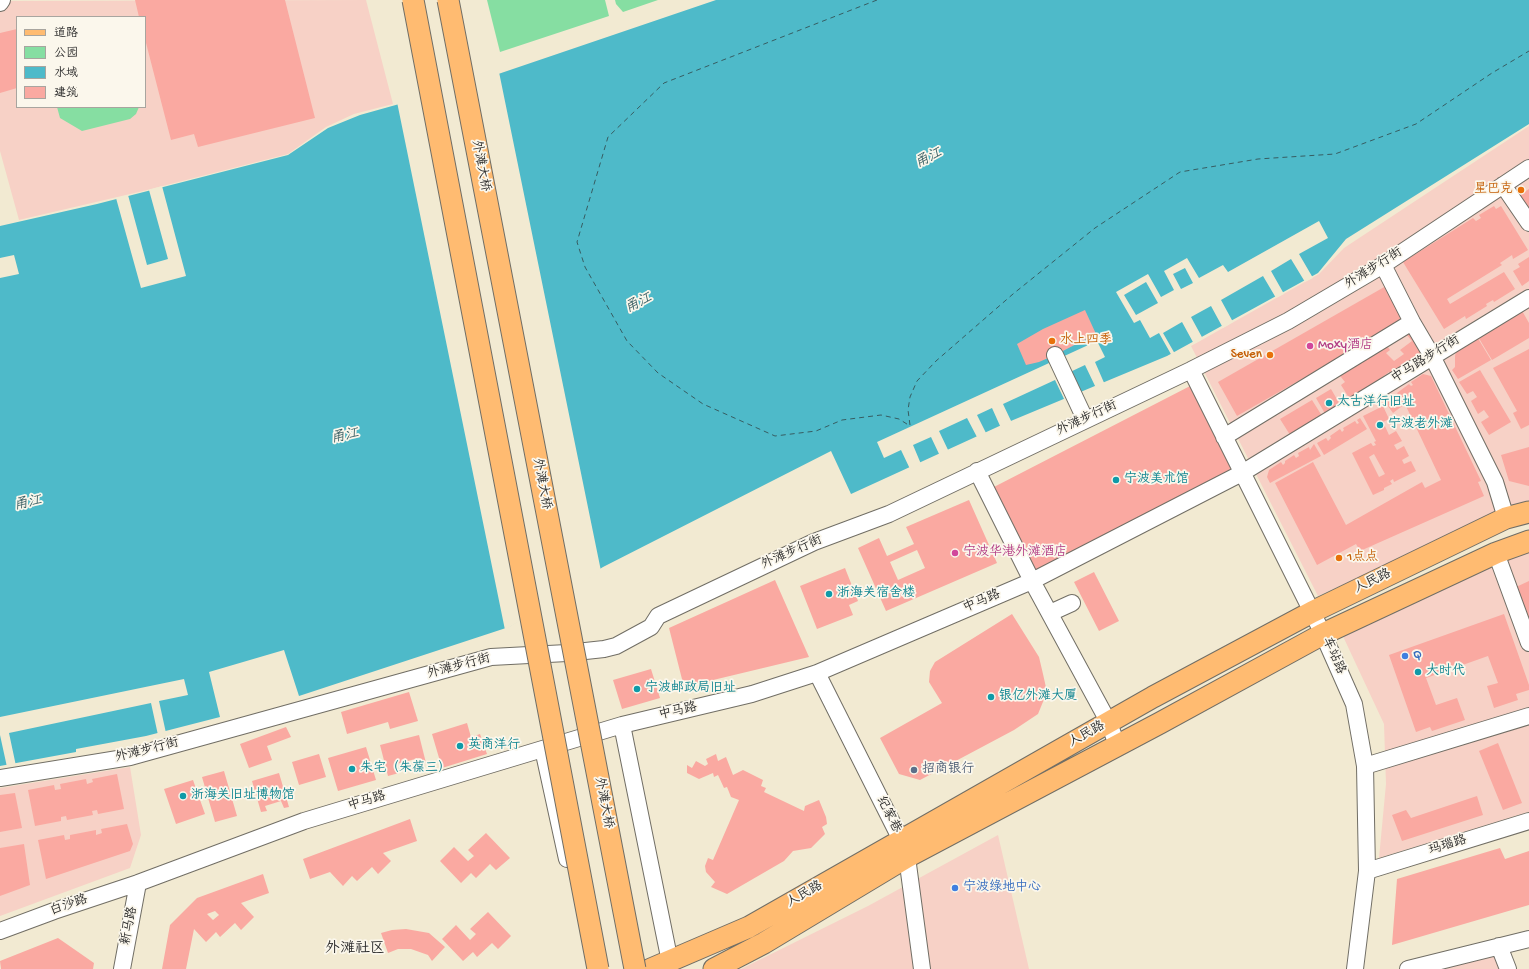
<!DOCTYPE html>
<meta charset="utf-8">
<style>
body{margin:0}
#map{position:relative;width:1529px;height:969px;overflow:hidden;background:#f2ead2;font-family:"Gochi Hand","LXGW WenKai TC",sans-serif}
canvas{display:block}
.legend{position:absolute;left:16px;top:16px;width:130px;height:92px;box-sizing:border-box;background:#fbf7ec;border:1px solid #a8a59f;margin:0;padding:5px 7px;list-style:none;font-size:12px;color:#2b2b2b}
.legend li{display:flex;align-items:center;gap:8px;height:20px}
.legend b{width:20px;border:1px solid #a8a59f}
</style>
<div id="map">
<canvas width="1529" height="969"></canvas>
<ul class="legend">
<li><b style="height:5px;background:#ffbb71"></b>道路</li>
<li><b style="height:11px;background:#86dea2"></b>公园</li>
<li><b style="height:11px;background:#4ebac9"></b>水域</li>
<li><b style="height:11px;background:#faa9a1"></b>建筑</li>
</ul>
</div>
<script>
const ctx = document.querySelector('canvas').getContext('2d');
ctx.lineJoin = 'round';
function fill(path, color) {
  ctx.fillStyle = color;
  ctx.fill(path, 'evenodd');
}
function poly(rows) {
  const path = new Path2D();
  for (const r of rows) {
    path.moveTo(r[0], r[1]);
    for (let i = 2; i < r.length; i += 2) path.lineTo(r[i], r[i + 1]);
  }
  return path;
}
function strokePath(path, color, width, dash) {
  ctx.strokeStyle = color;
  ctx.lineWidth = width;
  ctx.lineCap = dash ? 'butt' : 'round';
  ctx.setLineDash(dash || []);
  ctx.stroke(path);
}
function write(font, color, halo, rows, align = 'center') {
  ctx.font = font + ' "Gochi Hand","LXGW WenKai TC",sans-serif';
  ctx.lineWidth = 3.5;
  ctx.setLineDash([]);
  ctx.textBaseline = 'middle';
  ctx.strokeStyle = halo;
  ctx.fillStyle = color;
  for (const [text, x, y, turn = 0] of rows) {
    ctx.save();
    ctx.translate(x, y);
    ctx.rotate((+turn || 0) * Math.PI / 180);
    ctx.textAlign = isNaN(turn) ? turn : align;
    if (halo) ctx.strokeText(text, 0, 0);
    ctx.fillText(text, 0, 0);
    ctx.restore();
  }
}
fill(poly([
 [366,0,393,104,354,114,326,127,288,154,143,191,19,220,0,151,0,1],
 [17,17,145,17,145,107,17,107],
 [1529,126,1529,503,1494,516,1318,596,1191,346,1319,274,1344,248],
 [1529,547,1529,812,1379,858,1386,784,1384,724,1341,632],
 [130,767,141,835,130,868,0,916,0,788],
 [998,835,1029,969,741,969,868,906],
 [1497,950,1505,969,1427,969]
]), '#f7d1c6');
fill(poly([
 [487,0,605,0,609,16,500,52],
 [615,0,658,0,623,12,616,4],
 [57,107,139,107,136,114,130,119,82,131,60,118]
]), '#86dea2');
fill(poly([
 [716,0,1529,0,1529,124,1346,239,1318,273,1167,356,1006,423,851,494,831,451,603,567,509,627,299,696,284,650,209,672,220,717,146,736,76,749,76,752,0,766,0,226,97,204,288,155,328,128,360,115,460,87]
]), '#4ebac9');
fill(poly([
 [499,72,601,571,505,630,397,102,459,85],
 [162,186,186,276,141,288,116,198,128,195,147,265,168,259,149,190],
 [1319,221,1328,238,1299,254,1313,278,1305,282,1291,259,1271,271,1284,294,1276,298,1263,276,1221,300,1233,322,1223,328,1211,306,1191,317,1203,339,1194,344,1182,322,1163,333,1175,354,1172,356,1159,333,1150,338,1140,320,1134,323,1116,292,1148,274,1161,297,1174,290,1164,271,1187,258,1199,278,1223,265,1228,272],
 [1185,268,1193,283,1181,289,1173,274],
 [1146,282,1158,303,1136,315,1124,295],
 [14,255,19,274,0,278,0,258],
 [1097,341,1105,357,1095,362,1105,385,1096,388,1085,365,1068,373,1079,395,1065,401,1055,380,1003,404,1012,423,1001,428,992,408,977,415,987,435,978,439,967,418,939,431,949,452,940,456,931,437,913,445,921,464,910,469,901,450,884,458,877,442],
 [184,679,188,695,159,701,166,733,158,735,151,703,9,733,16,766,7,767,0,735,0,717]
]), '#f2ead2');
strokePath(poly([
 [877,0,664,83,608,137,577,242,585,267,627,341,658,373,703,404,775,436,816,431,842,420,881,415,899,419,910,426],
 [910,425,908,410,910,397,917,381,936,361,1013,294,1095,228,1180,172,1258,159,1335,154,1416,124,1492,73,1529,51]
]), '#375d62', 1, [5, 4]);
fill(poly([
 [135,0,285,0,315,118,198,147,194,134,171,140,145,39,145,17,139,17],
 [17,29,17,88,0,93,0,33],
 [1529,189,1529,212,1518,196],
 [1494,206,1496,209,1501,206,1528,250,1513,259,1512,255,1500,263,1502,265,1447,299,1450,304,1504,272,1515,289,1494,302,1493,300,1486,304,1487,306,1466,319,1465,316,1444,329,1403,262,1473,218,1476,221,1481,218,1479,215],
 [1529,257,1529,281,1522,286,1513,271,1520,267,1518,264],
 [1386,286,1405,320,1237,416,1218,382],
 [1521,309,1529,323,1529,338,1492,360,1477,335],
 [1085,310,1096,334,1055,355,1039,362,1026,365,1017,344,1043,329],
 [1410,331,1422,347,1419,350,1421,353,1391,376,1389,372,1351,401,1341,385,1345,382,1337,372,1386,344,1390,350,1386,353,1394,361,1404,354,1400,350,1412,341,1406,334],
 [1476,335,1491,360,1458,379,1452,370,1455,367,1455,356,1456,352],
 [1529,349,1529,425,1521,429,1513,413,1517,411,1493,368],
 [1480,370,1511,422,1489,435,1481,422,1489,417,1484,410,1478,414,1471,401,1477,397,1473,391,1467,394,1459,382],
 [1423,374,1431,376,1481,481,1478,482,1484,496,1360,551,1356,544,1317,565,1275,483,1313,462,1346,525,1422,482,1425,488,1441,480,1405,404,1393,413,1385,402,1394,395,1397,398,1399,396,1397,393,1409,384,1411,386,1413,385,1411,382],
 [1194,384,1239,472,1037,576,992,488],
 [1331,389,1342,408,1327,417,1316,398],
 [1312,400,1324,419,1292,438,1280,419],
 [1383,406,1389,419,1383,422,1389,435,1396,431,1402,441,1394,445,1397,450,1404,446,1409,456,1402,460,1404,464,1411,461,1416,471,1394,482,1393,479,1390,481,1392,484,1384,488,1384,490,1373,495,1352,453,1371,443,1373,446,1376,445,1374,442,1376,441,1363,416],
 [1374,454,1385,474,1379,477,1369,457],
 [1360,418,1367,429,1324,455,1317,443,1326,438,1328,441,1331,438,1330,436,1340,429,1342,432,1344,430,1343,428,1355,421,1357,424,1359,423,1357,420],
 [1314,444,1321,456,1270,483,1267,477,1269,470,1281,462,1283,465,1285,463,1285,461,1294,455,1296,458,1299,456,1298,453,1309,447,1310,450],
 [1529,447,1529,486,1509,481,1501,455],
 [969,500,997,563,886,611,858,548,879,538,887,556,914,544,906,527],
 [917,550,925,568,898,580,890,562],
 [845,568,858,601,849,605,853,615,817,629,800,586],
 [1094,572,1119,621,1099,631,1074,582],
 [775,580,809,657,684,687,669,628],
 [1529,581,1529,619,1516,587],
 [1012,614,1039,657,1043,674,1047,692,1038,714,1014,730,920,780,899,774,880,738,942,703,929,682,930,671,935,662],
 [1504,614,1529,685,1529,690,1516,694,1518,700,1494,708,1487,686,1498,683,1488,656,1426,678,1436,705,1457,698,1465,720,1432,731,1430,727,1416,732,1389,655],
 [651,669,660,698,622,709,613,680],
 [409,692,418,721,390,729,388,722,347,734,341,712],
 [467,723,471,737,480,734,487,754,442,768,432,734],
 [286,727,291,737,267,746,272,760,249,768,240,744],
 [419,735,426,763,421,764,419,758,396,764,399,773,388,776,380,745],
 [1498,743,1522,803,1503,810,1479,751],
 [366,747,376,780,338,791,328,758],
 [319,754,326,777,299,785,292,762],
 [716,754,718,761,726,757,733,775,743,770,763,780,761,786,766,788,764,792,804,811,805,806,819,800,826,817,827,824,822,827,825,834,811,848,793,851,784,861,727,894,711,887,715,882,706,872,705,866,708,858,713,860,739,800,731,797,727,787,724,788,718,775,714,777,713,773,699,779,687,773,687,765,692,768,696,761,705,766,708,764,706,759],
 [224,771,237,816,215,822,202,777],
 [279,773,289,807,284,808,281,801,265,806,267,811,261,812,252,781],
 [117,774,124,809,98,814,97,810,92,811,93,815,67,820,66,816,61,817,61,821,35,826,28,790,54,785,55,790,61,789,60,784,86,779,87,784,93,782,92,779],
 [193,780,205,814,176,824,164,789],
 [15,793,22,828,0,832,0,795],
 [1477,796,1483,815,1402,841,1392,815,1406,810,1411,818],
 [410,819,417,841,383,853,391,861,378,874,372,867,357,881,352,876,343,886,330,872,310,879,303,859],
 [127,824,133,844,130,851,46,879,38,840,64,835,65,840,70,839,70,835,96,830,96,835,102,833,101,829],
 [486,833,510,858,496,870,490,864,476,878,471,873,461,883,440,861,454,847,468,861,474,856,468,850],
 [24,844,30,885,0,896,0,848],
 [1500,848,1505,859,1529,851,1529,905,1392,945,1397,879],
 [263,874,269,893,241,903,254,917,241,930,235,923,220,937,216,932,206,942,194,929,186,969,162,969,170,925,197,898],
 [215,911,219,915,213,920,207,914],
 [488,912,511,936,498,949,492,943,477,957,473,952,463,961,442,939,456,925,470,940,476,934,470,929],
 [406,929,429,933,445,947,432,961,428,955,411,949,398,949,388,953,381,933,392,930],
 [58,938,94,963,93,969,1,969,0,961]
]), '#faa9a1');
const minor = poly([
 [0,3,2,0],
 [1503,185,1529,223],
 [1383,265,1412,322,1432,356,1495,482,1506,518],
 [1055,355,1085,419],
 [1191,370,1323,634,1354,704,1365,766,1367,871,1355,969],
 [1224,437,1412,322],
 [977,471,1032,581,1109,723,1117,745],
 [1496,553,1529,643],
 [1050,613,1072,603],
 [817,673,901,840,907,857,922,969],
 [622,725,670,962],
 [543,749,567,859],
 [1365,766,1529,716],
 [0,778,130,757,491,657,567,653,604,649,616,646,651,627,658,616,814,542,889,514,1191,370,1288,321,1383,265,1529,168],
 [1367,871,1529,821],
 [0,931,54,911,138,883,304,821,622,725,752,694,817,673,1032,581,1242,473,1529,298],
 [1499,946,1508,969],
 [122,969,138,883],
 [1408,969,1529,939]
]);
const major = poly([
 [651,969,749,927,1153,697,1312,612,1506,518,1529,512],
 [714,969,764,943,907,857,1160,723,1323,634,1496,553,1529,541]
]);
strokePath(minor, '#716e65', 18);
strokePath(major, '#716e65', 23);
strokePath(minor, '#fff', 16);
strokePath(major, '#ffbb71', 21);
const majorBridge = poly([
 [413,0,598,969],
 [448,0,635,969]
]);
strokePath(majorBridge, '#716e65', 23, []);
strokePath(majorBridge, '#ffbb71', 21);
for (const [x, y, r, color] of [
 [1521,190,4,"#e8710a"],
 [1052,341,4,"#e8710a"],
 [1310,346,4,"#d1479c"],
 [1270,355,4,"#e8710a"],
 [1329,403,4,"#0f9aa8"],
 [1380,425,4,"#0f9aa8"],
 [1116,480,4,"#0f9aa8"],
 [955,553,4,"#d1479c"],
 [1339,558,4,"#e8710a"],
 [829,594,4,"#0f9aa8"],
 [1405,656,4,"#3f7fe0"],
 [1418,672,4,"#0f9aa8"],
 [637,689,4,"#0f9aa8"],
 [991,697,4,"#0f9aa8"],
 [460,746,4,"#0f9aa8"],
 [352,769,4,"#0f9aa8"],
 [914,770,4,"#5c6f8a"],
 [183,796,4,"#0f9aa8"],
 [955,888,4,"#3f7fe0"]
]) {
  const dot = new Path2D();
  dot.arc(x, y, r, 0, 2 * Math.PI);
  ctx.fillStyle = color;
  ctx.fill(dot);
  strokePath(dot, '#fbf7ec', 1.5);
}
write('13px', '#2b2b2b', '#fbf7ec', [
 ["外滩大桥",480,166,79],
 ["外滩步行街",1374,269,-32],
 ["中马路步行街",1426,360,-32],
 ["外滩步行街",1087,419,-25],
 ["外滩大桥",541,484,79],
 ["外滩步行街",792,553,-24],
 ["人民路",1373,582,-26],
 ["中马路",982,602,-23],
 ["车站路",1333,656,66],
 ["外滩步行街",459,667,-15],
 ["中马路",678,712,-13],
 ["人民路",1087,735,-29],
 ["外滩步行街",147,751,-14],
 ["中马路",367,802,-17],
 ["外滩大桥",603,803,79],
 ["纪家巷",888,815,63],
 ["玛瑙路",1448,846,-17],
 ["人民路",805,895,-30],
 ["白沙路",69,906,-19],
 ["新马路",130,926,-79]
]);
write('13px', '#c56008', '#fbf7ec', [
 ["星巴克",1513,190],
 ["水上四季",1060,341,"left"],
 ["Seven",1262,355],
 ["1点点",1347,558,"left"]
], 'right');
write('13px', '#b23c85', '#fbf7ec', [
 ["Moxy酒店",1318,346],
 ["宁波华港外滩酒店",963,553]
], 'left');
write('13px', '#0d838f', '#fbf7ec', [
 ["太古洋行旧址",1337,403],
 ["宁波老外滩",1388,425],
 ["宁波美术馆",1124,480],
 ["浙海关宿舍楼",837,594],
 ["大时代",1426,672],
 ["宁波邮政局旧址",645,689],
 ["银亿外滩大厦",999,697],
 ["英商洋行",468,746],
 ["朱宅（朱葆三）",360,769],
 ["浙海关旧址博物馆",191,796]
], 'left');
write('13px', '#366cbe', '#fbf7ec', [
 ["Q",1413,656],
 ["宁波绿地中心",963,888]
], 'left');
write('13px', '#4e5e75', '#fbf7ec', [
 ["招商银行",922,770]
], 'left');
write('italic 14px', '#375d62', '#fbf7ec', [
 ["甬江",929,159,-27],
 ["甬江",639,304,-27],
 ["甬江",345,437,-12],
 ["甬江",28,504,-12]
]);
write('15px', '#2b2b2b', '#fbf7ec', [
 ["外滩社区",355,950]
]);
</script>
